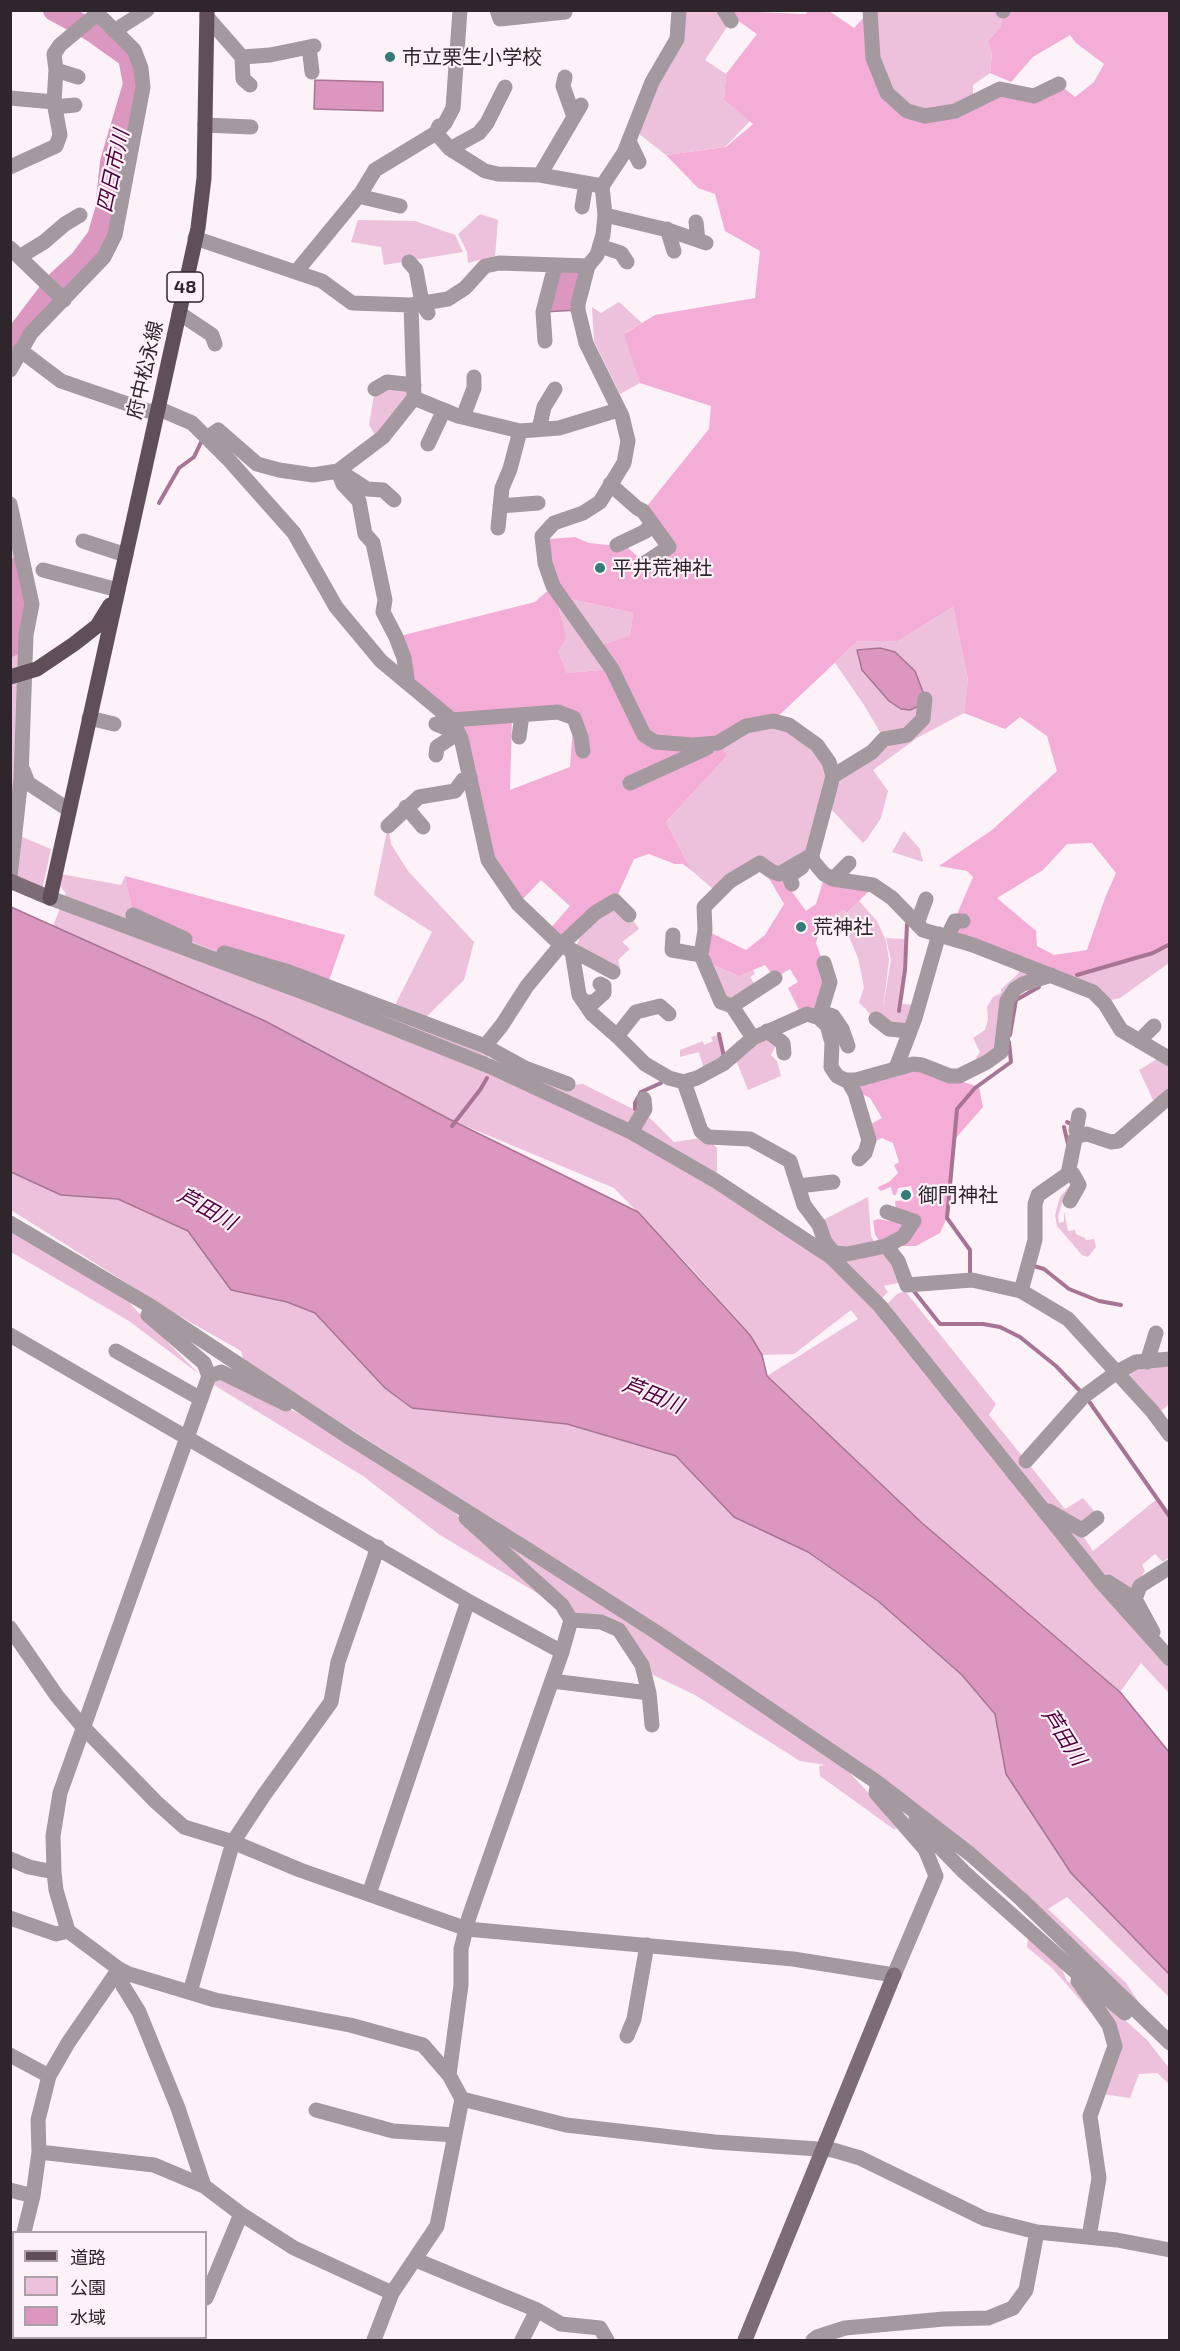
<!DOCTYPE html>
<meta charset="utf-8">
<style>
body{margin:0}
#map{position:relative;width:1180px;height:2351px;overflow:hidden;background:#fcf2f7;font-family:"Exo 2","Noto Sans JP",sans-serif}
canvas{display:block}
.frame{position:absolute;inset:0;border:12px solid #2f262b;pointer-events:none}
.legend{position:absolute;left:12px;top:2231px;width:195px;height:108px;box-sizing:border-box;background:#fcf2f7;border:2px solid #aaa0a5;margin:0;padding:8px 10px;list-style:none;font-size:18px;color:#2f262b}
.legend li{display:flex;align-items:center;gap:12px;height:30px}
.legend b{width:30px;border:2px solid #aaa0a5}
</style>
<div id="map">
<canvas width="1180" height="2351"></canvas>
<div class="frame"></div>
<ul class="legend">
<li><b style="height:8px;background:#604e58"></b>道路</li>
<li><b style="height:16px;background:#edc1db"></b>公園</li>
<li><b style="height:16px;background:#db97c0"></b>水域</li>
</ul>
</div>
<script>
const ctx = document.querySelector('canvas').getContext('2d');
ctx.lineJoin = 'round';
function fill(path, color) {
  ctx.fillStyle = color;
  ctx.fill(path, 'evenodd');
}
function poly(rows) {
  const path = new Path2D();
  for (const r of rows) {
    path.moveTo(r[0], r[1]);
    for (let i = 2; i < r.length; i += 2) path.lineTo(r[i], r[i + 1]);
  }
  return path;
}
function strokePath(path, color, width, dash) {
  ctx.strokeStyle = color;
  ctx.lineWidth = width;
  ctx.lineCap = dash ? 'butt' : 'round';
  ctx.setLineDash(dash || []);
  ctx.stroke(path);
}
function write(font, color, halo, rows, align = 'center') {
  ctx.font = font + ' "Exo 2","Noto Sans JP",sans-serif';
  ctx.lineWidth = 4.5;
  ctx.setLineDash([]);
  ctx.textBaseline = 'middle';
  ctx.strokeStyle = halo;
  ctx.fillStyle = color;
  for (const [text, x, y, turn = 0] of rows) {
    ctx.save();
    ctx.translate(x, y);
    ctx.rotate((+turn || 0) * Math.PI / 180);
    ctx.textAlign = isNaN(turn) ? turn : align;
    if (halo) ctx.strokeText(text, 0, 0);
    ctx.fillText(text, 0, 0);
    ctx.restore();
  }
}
fill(poly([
 [870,10,1003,11,1001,26,988,41,992,54,990,73,973,85,973,102,925,116,887,93],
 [679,11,724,11,731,21,705,60,726,74,724,100,750,121,725,147,666,155,634,130,673,46],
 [480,214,498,220,495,256,468,263,467,252,458,234],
 [358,220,415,221,455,235,463,252,384,265,381,247,351,242],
 [92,232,114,237,11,370,11,330,37,299,47,281,77,256],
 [619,302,642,323,625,333,640,383,620,394,594,341,592,307,601,313],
 [387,385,406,388,408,394,378,440,369,425,374,395],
 [10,502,28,592,15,834,51,849,41,895,11,881],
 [556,587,562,597,633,613,630,636,612,669,567,673,558,651,562,624],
 [953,607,968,680,964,713,917,738,873,770,888,791,881,818,867,839,863,843,829,807,837,781,842,784,834,777,812,855,779,874,759,863,719,894,692,871,666,822,728,755,718,743,773,721,817,745,834,776,884,739,864,705,835,663,858,641,898,641],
 [858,650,910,710,901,709,889,701,862,670],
 [388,826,391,844,408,871,474,942,464,980,421,1022,491,1051,484,1063,631,1132,765,1214,885,1306,897,1294,905,1291,996,1404,989,1415,1065,1509,1083,1498,1094,1511,1083,1524,1075,1524,1093,1551,1157,1499,1169,1517,1169,1557,1163,1562,1155,1554,1142,1565,1145,1571,1134,1587,1169,1659,1169,1693,1141,1663,1120,1692,922,1523,767,1376,858,1319,851,1310,794,1354,762,1355,750,1335,694,1271,614,1188,449,1119,262,1020,53,926,66,893,58,884,61,874,121,885,125,876,133,915,392,1011,432,932,374,895],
 [904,831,920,849,923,862,892,852],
 [859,901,877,921,886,941,889,960,883,1008,891,960,886,938,905,939,903,972,898,1010,901,1011,902,1004,916,1005,907,1029,871,1016,865,1008,859,1003,864,987,858,958,849,937,841,929,822,920,842,910,850,916,847,913],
 [615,906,626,922,633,920,639,929,622,942,630,949,618,960,621,972,576,947,583,930],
 [1169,944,1169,963,1120,998,1107,1001,1070,977,1153,953],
 [711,964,739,976,753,970,755,974,750,977,754,983,728,1003],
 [1022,967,1041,975,1017,983,998,1052,979,1064,976,1057,980,1052,973,1038,985,1030,988,1019,987,1007,993,997,1001,993,1001,989,1017,975],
 [718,1035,723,1059,704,1070,699,1052,680,1057,680,1050,703,1041,704,1045,713,1041,711,1037],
 [753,1038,779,1040,771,1055,777,1061,781,1076,748,1090,734,1055],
 [494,1056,562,1086,583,1084,639,1112,630,1127,491,1062],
 [1159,1058,1169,1064,1169,1089,1154,1102,1139,1070],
 [648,1116,674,1142,701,1138,713,1144,717,1148,717,1174,638,1130],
 [11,1172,61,1195,118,1199,188,1231,231,1290,287,1302,315,1313,385,1388,412,1408,567,1424,676,1456,734,1517,808,1552,878,1601,962,1675,995,1714,1006,1774,1071,1873,1169,1974,1169,1997,1067,1897,1048,1909,1126,1983,1144,2010,917,1804,401,1461,244,1361,241,1351,171,1311,11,1210],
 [1071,1184,1073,1187,1063,1200,1058,1216,1059,1223,1064,1222,1064,1211,1068,1231,1075,1230,1076,1234,1085,1238,1086,1240,1094,1239,1096,1247,1088,1257,1082,1255,1057,1226,1055,1215,1060,1197],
 [868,1197,871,1236,877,1247,837,1249,819,1222],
 [10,1226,126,1297,134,1308,199,1374,129,1321,11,1252],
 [886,1252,902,1282,884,1286,888,1292,880,1300,845,1262,845,1258],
 [1152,1366,1169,1367,1169,1404,1161,1411,1127,1372],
 [222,1377,304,1416,454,1511,474,1535,547,1599,440,1535,363,1476,214,1385,213,1378],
 [474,1523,634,1624,846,1769,865,1789,896,1828,895,1830,820,1776,819,1766,825,1765,800,1761,695,1695,651,1674,629,1638,575,1616],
 [1028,1937,1059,1962,1067,1981,1073,1984,1097,2019,1052,1968,1027,1947],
 [1084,1983,1147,2040,1169,2068,1169,2084,1157,2073,1139,2074,1130,2098,1102,2094,1119,2049]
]), '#edc1db');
fill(poly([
 [732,11,806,14,807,11,829,11,854,28,870,11,887,93,925,116,1000,89,1034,96,1059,84,1075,97,1094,82,1104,64,1076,43,1070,35,1033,57,1011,82,990,73,992,54,988,41,1001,26,1003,11,1169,11,1169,944,1153,953,1070,977,949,933,973,877,967,871,939,866,992,830,1057,771,1047,736,1020,717,1005,729,964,713,968,680,953,607,898,641,858,641,773,721,719,744,728,755,666,822,692,871,683,864,675,864,649,854,634,859,615,901,561,945,548,931,570,906,541,880,518,904,488,860,461,738,412,687,396,637,535,602,553,586,547,548,550,539,575,537,589,543,627,547,645,563,669,547,643,511,709,429,711,406,640,383,624,334,655,315,755,298,760,251,725,231,715,194,698,188,666,155,726,147,753,124,724,100,726,74,757,34,740,22,731,21],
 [554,587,562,597,633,613,630,636,597,647,612,669,567,673,558,651,566,638],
 [574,711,570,767,510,790,512,716],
 [1092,843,1116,873,1105,898,1087,950,1054,955,1037,946,1036,931,997,898,1043,870,1067,844],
 [760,863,779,874,806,911,816,904,824,878,869,891,847,913,843,910,822,921,816,943,830,982,822,1007,802,1016,788,988,798,982,790,969,775,978,765,965,739,976,711,964,705,930,746,950,765,935,784,904],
 [125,876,345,935,327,986,225,954,186,939,133,915],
 [920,1068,979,1087,983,1107,955,1139,947,1217,940,1233,916,1246,892,1246,915,1227,896,1211,895,1201,910,1200,910,1197,914,1196,911,1186,898,1188,896,1195,893,1195,891,1187,880,1191,878,1187,889,1182,898,1173,894,1165,899,1162,893,1143,882,1138,874,1142,869,1125,882,1118,870,1098,859,1092,860,1083],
 [896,1218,909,1227,880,1243,875,1234,873,1221,878,1219,889,1221]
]), '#f3add7');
const water = poly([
 [315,80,383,82,383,111,314,109,315,80],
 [555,266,588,266,578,310,543,312,555,266],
 [880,648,895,652,915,671,923,692,919,706,910,710,901,709,889,701,862,670,857,650,880,648],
 [11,907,265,1021,449,1119,638,1212,750,1335,762,1355,767,1376,922,1523,1120,1692,1169,1752,1169,1974,1071,1873,1006,1774,995,1714,962,1675,878,1601,808,1552,734,1517,676,1456,567,1424,412,1408,385,1388,315,1313,287,1302,231,1290,188,1231,118,1199,61,1195,11,1172,11,907]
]);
fill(water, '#db97c0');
strokePath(water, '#a77593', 1.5);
strokePath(poly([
 [159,503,179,468,194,457,203,438],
 [1077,975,1153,953,1170,944],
 [899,1011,905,970,907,924],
 [719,1034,724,1057],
 [1010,1035,1016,1000,1039,987],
 [635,1109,635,1103,641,1092,661,1083],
 [1067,1122,1074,1126],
 [452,1126,480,1090,487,1078],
 [1064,1127,1068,1144],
 [1034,1266,1044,1269,1069,1289,1099,1301,1121,1305],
 [970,1275,970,1250,947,1218,957,1109,975,1088,1011,1062,1009,1042],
 [913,1290,940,1324,983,1324,1000,1327,1020,1337,1056,1366,1083,1394],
 [1088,1400,1170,1517],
 [52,2338,53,2340]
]), '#a77593', 4);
strokePath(poly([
 [10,344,57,282,81,260,98,237,106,210,111,162,134,84,129,57,91,30,54,10],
 [10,646,15,617,23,596,17,568]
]), '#db97c0', 22);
strokePath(poly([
 [497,10,500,19,565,12],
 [679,10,677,39,652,82,624,153,602,186,605,215,603,235,597,255,588,266,578,304,578,310,586,343,622,416,628,441,624,463,600,502,583,513,554,523,542,536,545,563,553,586,612,669,644,735,655,742,693,745,718,743,746,726,773,721,789,725,817,745,829,762,833,776,812,855,813,861,824,874,833,879,873,885,892,898,923,930,973,945,1093,992,1105,1004,1121,1030,1170,1059],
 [724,10,731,21],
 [870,10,873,58,887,93,907,111,925,116,955,111,1000,89,1034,96,1059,84],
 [1003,10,1003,11],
 [207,17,242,57,270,55,314,46],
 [114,31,147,10],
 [309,47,312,72],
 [242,57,243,79,250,85],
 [56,70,78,77],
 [565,77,563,86,574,117],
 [10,98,54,102],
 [55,107,75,105],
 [205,125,251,127],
 [439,126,436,133,450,149,485,171,498,174,540,175,602,186],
 [629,141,639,162],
 [450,149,479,133,487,123,505,87],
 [10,167,56,146,60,135,54,102,56,70,54,54,60,45,97,14],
 [540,175,581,105],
 [358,196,400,206],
 [582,207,586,183],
 [605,215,668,230,706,243],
 [696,222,698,240],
 [667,229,674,251],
 [195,238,322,281,352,303,411,305,448,299,465,288,485,266,499,263,588,266],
 [600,246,621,253,627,262],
 [10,248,64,300],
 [21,256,44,242,65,224,80,215],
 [409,262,416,270,422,303,428,313],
 [296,272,361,193,375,170,436,133,445,123,453,108,460,10],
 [179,313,212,335,215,344],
 [545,341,543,312,555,266],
 [20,350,61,381,148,411,164,411,192,423,230,461,294,533,336,607,381,661,452,720,461,738,488,860,518,904,561,945,572,951,579,995,592,1014,617,1036,645,1064,669,1078,684,1082,697,1078,723,1064,753,1038,807,1014,819,1018,827,1025,832,1043,831,1067,837,1076,845,1080,856,1080,913,1064,922,1065,950,1076,959,1076,987,1062,1001,1052,1007,1001,1015,989,1023,984,1051,975],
 [10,370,31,333,104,257,115,235,143,87,141,68,134,50,94,10],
 [375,389,387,382,414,385],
 [414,398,458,416,520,431,559,428,618,410],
 [463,417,474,388,474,377],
 [539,429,544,407,555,389],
 [207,438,218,430,257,464,279,470,313,475,338,471,383,437,414,398,411,305],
 [428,444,444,410],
 [338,471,343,484,359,501,365,534,373,543,385,600,383,612,396,637,404,658,407,678,405,681],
 [341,472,367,489,383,490,394,500],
 [610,484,637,508,643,511,669,547,645,563],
 [10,504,32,604,26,635,21,778,10,877],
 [500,506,538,503],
 [498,528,502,488,510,469,520,431],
 [83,541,126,555],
 [617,545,646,531,651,523],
 [43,570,118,590],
 [89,718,114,724],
 [452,720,558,712,574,718,581,737,583,751],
 [436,724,458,733],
 [519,737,522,715],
 [436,755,437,747,458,733],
 [23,770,28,783,69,810],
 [833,776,872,752,884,739,907,735,923,719,925,699],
 [630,783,707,748],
 [406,807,423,827],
 [388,826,419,797,455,791,463,780,470,777],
 [833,879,849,863],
 [792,884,789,876,802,867],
 [50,898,316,997,489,1066,631,1132,716,1181,831,1257,880,1306,1101,1582,1170,1659],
 [133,915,185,939],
 [917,924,926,899],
 [673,935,672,950,701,955],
 [947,937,955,921,963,921],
 [570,949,613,972],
 [224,953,289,972,485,1046,525,1068,568,1084],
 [584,1002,594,1002,604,993,604,986,600,984],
 [732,1006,775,978],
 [824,1013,833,1016,842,1029,848,1046],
 [819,1018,830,982,824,963],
 [876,1019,889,1029,909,1031],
 [767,1031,783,1043,784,1053],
 [617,1036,636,1012,660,1006,669,1014],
 [753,1038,732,1006,721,1002,701,955,705,930,704,907,730,881,760,863,771,871,779,874,812,855],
 [1139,1041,1154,1026],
 [485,1046,502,1025,527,986,561,945,595,913,615,901,629,915],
 [896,1068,915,1018,939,934],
 [848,1081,855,1093,869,1140,865,1153,859,1159],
 [684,1082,701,1131,708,1137,750,1139,790,1161,804,1205,819,1225,825,1242,834,1253,831,1257],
 [631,1132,645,1109,644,1099],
 [1078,1136,1076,1130,1079,1115],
 [1068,1174,1073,1174,1079,1185,1070,1201],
 [798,1186,833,1182],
 [10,1223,152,1307,350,1438,530,1551,656,1632,878,1783,970,1854,1021,1899,1170,2043],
 [886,1246,903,1237,914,1221,887,1212],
 [834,1253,847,1254,886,1246,898,1261,907,1285,972,1280,1021,1291,1068,1319,1152,1411,1170,1435],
 [1021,1291,1035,1240,1035,1204,1038,1195,1068,1174,1075,1139,1078,1136,1087,1134,1111,1142,1118,1141,1170,1096],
 [151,1309,148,1315,204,1363,209,1376,221,1372,286,1404],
 [10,1335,468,1601,562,1652],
 [116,1351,201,1399],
 [1147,1362,1156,1333],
 [209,1376,60,1793,53,1836,54,1872,56,1890,68,1931,119,1969,129,1974,215,2000,350,2025,423,2045,449,2075],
 [1026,1461,1083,1397,1117,1372,1136,1362,1170,1359],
 [1049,1511,1082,1530,1097,1518],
 [1108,1582,1135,1599,1153,1632],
 [1135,1599,1140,1586,1170,1567],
 [571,1620,601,1622,619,1630,642,1665,649,1693,652,1725],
 [10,1628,57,1696,83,1727,156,1802,184,1827,233,1842,300,1870,467,1929,793,1959,894,1975,936,1876,925,1849,876,1793,878,1783],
 [552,1681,649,1693],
 [916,1816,926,1833,964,1872,1078,1974,1125,2013],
 [10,1859,29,1867,54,1872],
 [369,1894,468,1601],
 [10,1918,56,1934,68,1931],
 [119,1969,123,1986,139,2012,178,2108,204,2186],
 [1078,1981,1109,2025,1115,2046,1090,2116,1099,2178,1089,2237],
 [190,1992,233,1842,264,1795,331,1702,338,1662,378,1547],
 [627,2036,634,2019,647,1945],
 [10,2055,49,2076],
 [462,2099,566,2125,715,2142,833,2150,860,2158,985,2219,1037,2232,1117,2240,1170,2250],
 [316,2110,393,2131,455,2135],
 [39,2152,154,2165,204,2186,241,2214,294,2248,392,2293],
 [10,2190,33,2196],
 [24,2232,33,2196,39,2152,38,2120,49,2076,68,2043,119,1969],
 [416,2260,537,2310,561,2324,600,2328,607,2340],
 [10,2288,14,2275],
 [206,2298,241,2214],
 [195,2340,196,2338],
 [374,2340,392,2293,437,2226,462,2099,449,2075,461,1985,461,1949,469,1917,562,1652,571,1620,562,1605,466,1518],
 [522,2340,537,2310],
 [813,2340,817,2337,845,2328,944,2319,988,2318,1013,2308,1026,2290,1037,2232]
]), '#a3999f', 15);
strokePath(poly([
 [10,881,50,898],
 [745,2340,894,1975]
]), '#7c6d75', 15);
strokePath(poly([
 [10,677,37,669,74,644,97,626,110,605],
 [50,898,198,228,204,178,207,10]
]), '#604e58', 15);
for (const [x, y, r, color] of [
 [390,57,6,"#337c7a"],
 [600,568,6,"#337c7a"],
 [801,927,6,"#337c7a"],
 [906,1195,6,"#337c7a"]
]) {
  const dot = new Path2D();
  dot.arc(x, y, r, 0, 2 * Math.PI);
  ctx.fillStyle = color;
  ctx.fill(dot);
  strokePath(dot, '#fcf2f7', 2);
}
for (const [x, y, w] of [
 [185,287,36]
]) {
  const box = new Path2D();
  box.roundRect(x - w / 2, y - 15, w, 30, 4.5);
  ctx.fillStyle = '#fcf2f7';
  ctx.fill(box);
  strokePath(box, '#2f262b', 1.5);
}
write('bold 18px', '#2f262b', null, [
 ["48",185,287]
]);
write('20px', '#2f262b', '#fcf2f7', [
 ["市立栗生小学校",402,57],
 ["平井荒神社",612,568],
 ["荒神社",813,927],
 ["御門神社",918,1195]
], 'left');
write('20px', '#2f262b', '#fcf2f7', [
 ["府中松永線",145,370,-77]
]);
write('italic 21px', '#51003c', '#fcf2f7', [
 ["四日市川",113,171,-78],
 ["芦田川",207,1209,29],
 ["芦田川",653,1395,22],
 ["芦田川",1064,1737,58]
]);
</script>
